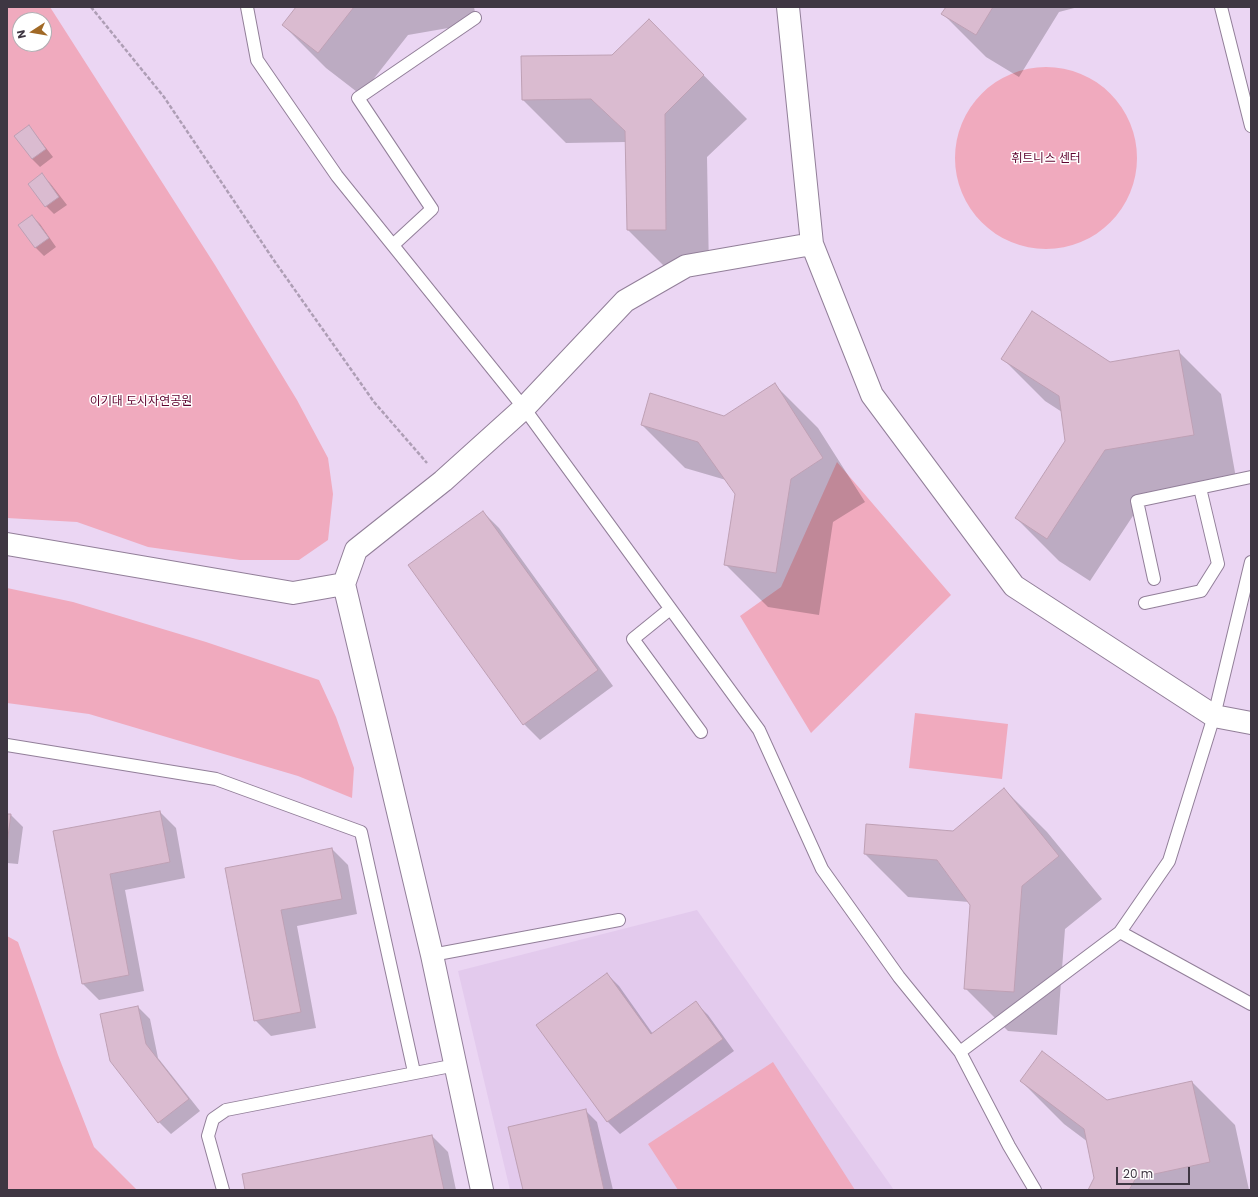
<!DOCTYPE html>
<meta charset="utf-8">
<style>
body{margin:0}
#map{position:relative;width:1258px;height:1197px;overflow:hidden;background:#ebd6f3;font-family:Poppins,sans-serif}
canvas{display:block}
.frame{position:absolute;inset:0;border:8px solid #3f3743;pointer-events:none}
.north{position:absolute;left:12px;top:12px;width:40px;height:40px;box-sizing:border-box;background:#fff;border:1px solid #b2afb4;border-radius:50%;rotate:258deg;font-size:11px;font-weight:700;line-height:16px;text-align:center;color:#3f3743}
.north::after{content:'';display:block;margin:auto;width:14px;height:18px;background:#a16926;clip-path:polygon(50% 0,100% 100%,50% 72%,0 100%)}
.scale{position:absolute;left:1116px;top:1167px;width:74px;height:18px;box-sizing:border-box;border:2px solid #3f3743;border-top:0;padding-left:5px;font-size:12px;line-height:14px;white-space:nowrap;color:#3f3743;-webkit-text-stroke:3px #fff;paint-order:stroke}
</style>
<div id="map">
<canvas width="1258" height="1197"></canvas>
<div class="frame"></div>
<div class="north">N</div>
<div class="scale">20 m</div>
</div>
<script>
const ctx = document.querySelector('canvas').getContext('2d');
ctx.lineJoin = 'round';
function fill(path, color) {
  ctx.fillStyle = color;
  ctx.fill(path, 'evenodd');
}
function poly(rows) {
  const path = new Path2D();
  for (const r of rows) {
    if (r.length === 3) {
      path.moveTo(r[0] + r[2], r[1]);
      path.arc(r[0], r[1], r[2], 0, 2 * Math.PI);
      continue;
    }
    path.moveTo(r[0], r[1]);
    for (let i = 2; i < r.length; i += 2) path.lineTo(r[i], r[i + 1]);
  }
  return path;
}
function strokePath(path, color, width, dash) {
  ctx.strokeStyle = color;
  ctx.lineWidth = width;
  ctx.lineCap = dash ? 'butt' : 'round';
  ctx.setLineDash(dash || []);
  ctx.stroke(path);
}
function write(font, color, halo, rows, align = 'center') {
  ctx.font = font + ' Poppins,"Noto Sans KR",sans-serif';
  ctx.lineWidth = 3;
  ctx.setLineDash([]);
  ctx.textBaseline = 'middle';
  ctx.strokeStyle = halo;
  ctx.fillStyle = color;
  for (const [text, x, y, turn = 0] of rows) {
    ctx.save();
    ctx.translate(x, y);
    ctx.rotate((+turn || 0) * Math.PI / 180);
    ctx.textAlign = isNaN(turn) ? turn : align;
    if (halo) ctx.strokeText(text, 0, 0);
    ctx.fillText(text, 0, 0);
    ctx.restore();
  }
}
fill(poly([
 [697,910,894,1190,510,1190,458,971]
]), '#e3caed');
fill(poly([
 [7,7,50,7,215,265,297,400,328,458,333,494,328,540,299,560,240,560,148,547,77,522,7,518],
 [20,20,44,20,44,44,20,44],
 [1046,158,91],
 [837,462,951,595,811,733,740,616,781,587],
 [7,588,73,602,206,642,319,680,336,717,354,768,352,798,298,776,89,714,7,703],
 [915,713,1008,724,1002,779,909,768],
 [7,936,18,942,58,1055,94,1147,137,1190,7,1190],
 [773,1062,855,1190,678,1190,648,1144]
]), '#f0aabe');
fill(poly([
 [297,7,474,7,477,23,408,35,361,95,326,68,283,25],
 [947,7,1078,7,1059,12,1019,77,986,57,943,14],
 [649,20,747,119,707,157,709,272,671,273,628,230,626,142,566,143,523,100,613,56],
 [28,127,36,135,53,157,40,167,32,159],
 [42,175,50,183,67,205,54,214,46,206,30,184],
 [32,216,40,224,56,247,44,256,36,248,19,225],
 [1178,351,1221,394,1236,478,1148,493,1090,581,1059,561,1016,518,1066,441,1062,412,1045,401,1002,358,1110,363],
 [775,385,818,428,865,502,833,522,819,615,768,607,725,564,736,493,726,480,685,468,642,425,724,417],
 [483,512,499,528,613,686,540,740,524,724],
 [1004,789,1047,832,1102,899,1065,929,1057,1035,1008,1031,965,988,971,904,969,902,908,897,865,854,953,832],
 [160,812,176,828,185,878,125,890,144,991,99,1000,83,984,54,832],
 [7,815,11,815,23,827,18,864,7,863],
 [332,849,348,865,357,914,297,926,316,1028,271,1036,255,1020,226,869],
 [607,974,619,986,653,1034,696,1003,708,1015,734,1051,620,1134,608,1122,538,1025],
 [138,1007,150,1019,158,1058,200,1111,171,1134,159,1122],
 [1021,1081,1107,1101,1192,1082,1235,1125,1249,1190,1089,1190,1095,1178,1088,1142,1064,1124],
 [585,1110,597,1122,613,1190,525,1190],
 [432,1136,448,1152,456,1190,246,1190]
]), '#0003');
const building = poly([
 [296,7,354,7,318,53,282,25,296,7],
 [946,7,993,7,976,35,941,14,946,7],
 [649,19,704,75,665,114,666,230,627,230,625,131,591,99,522,100,521,56,612,55,649,19],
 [29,125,46,149,32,159,14,136,29,125],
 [42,173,59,197,45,207,28,184,42,173],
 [32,215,49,238,35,248,18,225,32,215],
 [1032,311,1110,362,1179,350,1194,435,1105,450,1047,539,1015,518,1065,441,1059,396,1001,359,1032,311],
 [775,383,823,458,791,479,776,573,724,565,735,494,698,442,641,425,650,393,724,416,775,383],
 [483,511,598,670,523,725,408,565,483,511],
 [1004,788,1059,856,1022,886,1014,992,964,989,970,905,937,860,864,854,866,824,953,831,1004,788],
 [160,811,170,862,110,874,129,975,82,984,53,831,160,811],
 [7,814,11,814,7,844,7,814],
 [332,848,342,899,281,910,301,1012,254,1021,225,868,332,848],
 [607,973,651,1034,696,1001,723,1039,607,1122,536,1025,607,973],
 [138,1006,146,1044,189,1099,158,1123,110,1061,100,1014,138,1006],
 [1042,1051,1107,1100,1192,1081,1210,1162,1136,1178,1129,1190,1088,1190,1094,1178,1084,1129,1020,1081,1042,1051],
 [586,1109,604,1190,523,1190,508,1127,586,1109],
 [432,1135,444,1190,245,1190,242,1174,432,1135]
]);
fill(building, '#dabbd0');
strokePath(building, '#bea0b4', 1);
const lane = poly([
 [247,7,257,60,337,176,524,408,759,730,822,869,899,977,960,1052,1120,932,1169,861,1214,716,1251,562],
 [1221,7,1251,126],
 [393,245,432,209,358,98,475,18],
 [1154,579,1137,501,1251,477],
 [1145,603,1201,591,1218,564,1200,488],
 [670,609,633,639,701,732],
 [7,745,216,779,361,832,414,1072],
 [1120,932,1251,1004],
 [432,955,619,920],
 [960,1052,1009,1146,1035,1190],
 [223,1190,208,1136,213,1119,226,1110,456,1065]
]);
const street = poly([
 [788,7,812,244,872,395,1014,586,1214,716,1251,723],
 [7,544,293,593,344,584],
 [482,1190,432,955,344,584,356,550,443,481,524,408,625,301,686,266,812,244]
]);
strokePath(lane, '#927f99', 14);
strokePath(street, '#927f99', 24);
strokePath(poly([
 [91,7,164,97,273,259,374,402,427,463]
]), '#ae9eb5', 2.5, [4, 2]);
strokePath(lane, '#fff', 12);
strokePath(street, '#fff', 22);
write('12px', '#5e022e', '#fff', [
 ["휘트니스 센터",1046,159],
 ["이기대 도시자연공원",141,402]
]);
</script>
